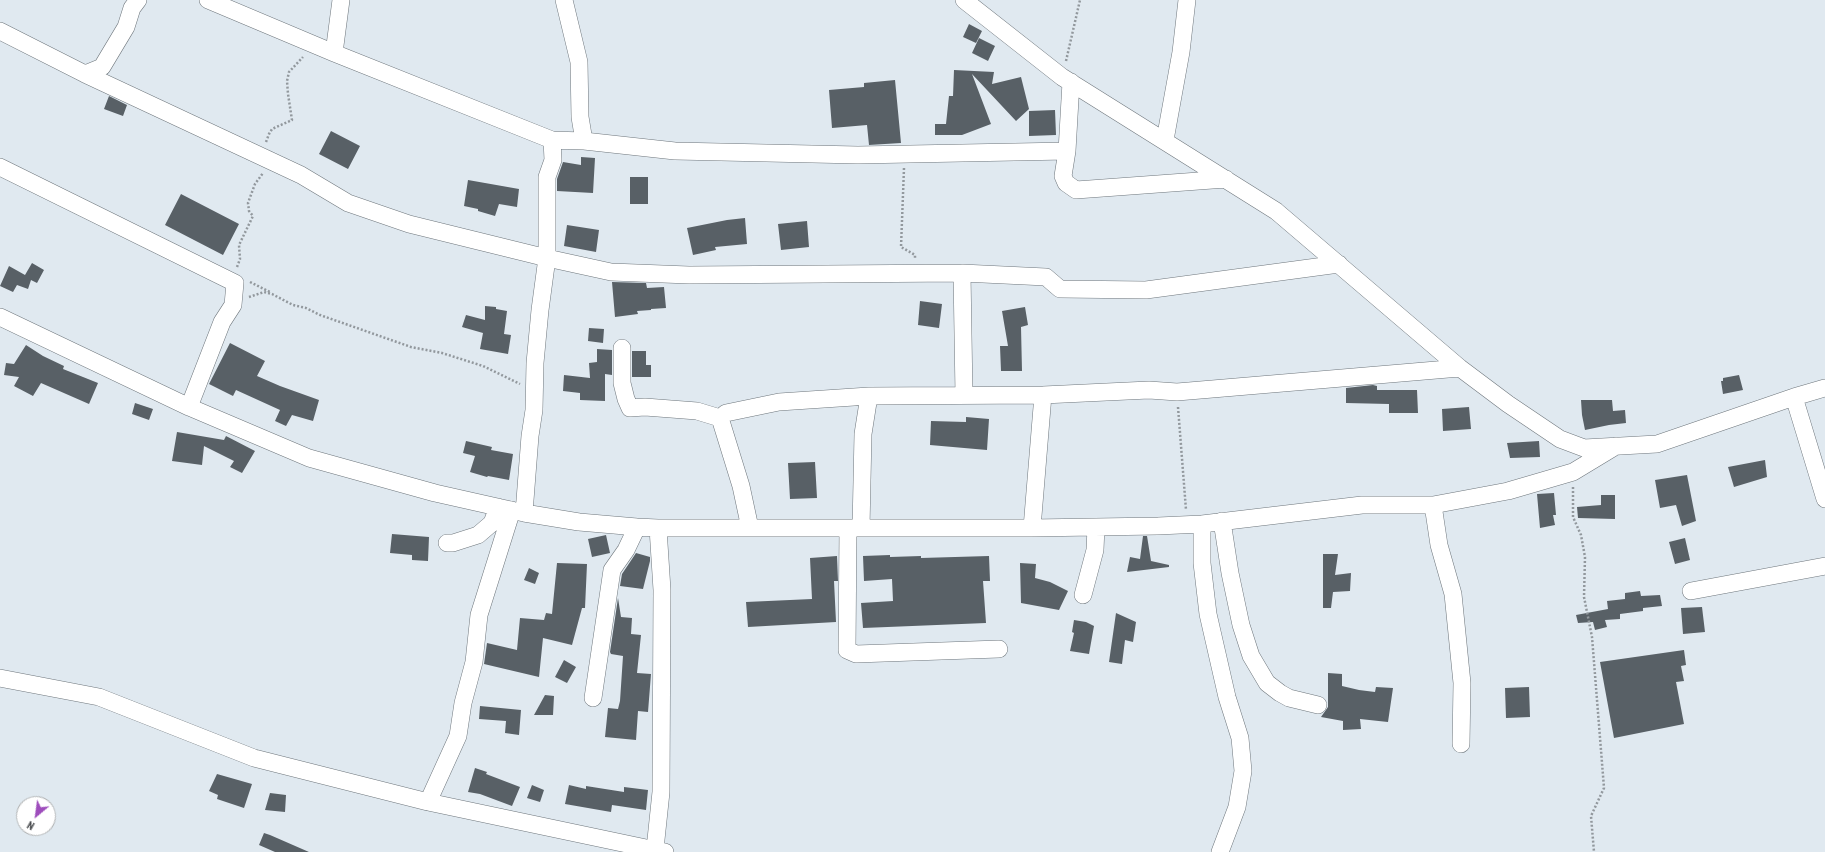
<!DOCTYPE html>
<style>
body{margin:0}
#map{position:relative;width:1825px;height:852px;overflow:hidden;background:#e0e9f0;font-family:"PT Sans Narrow",sans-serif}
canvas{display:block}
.north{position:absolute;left:16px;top:796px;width:40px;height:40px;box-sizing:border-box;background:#fff;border:1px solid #afb1b2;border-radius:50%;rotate:209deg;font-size:11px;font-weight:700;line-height:16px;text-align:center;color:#383b3e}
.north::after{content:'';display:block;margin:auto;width:14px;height:18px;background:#9e4dbc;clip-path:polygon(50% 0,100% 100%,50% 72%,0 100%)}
</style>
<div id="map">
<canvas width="1825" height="852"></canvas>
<div class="north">N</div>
</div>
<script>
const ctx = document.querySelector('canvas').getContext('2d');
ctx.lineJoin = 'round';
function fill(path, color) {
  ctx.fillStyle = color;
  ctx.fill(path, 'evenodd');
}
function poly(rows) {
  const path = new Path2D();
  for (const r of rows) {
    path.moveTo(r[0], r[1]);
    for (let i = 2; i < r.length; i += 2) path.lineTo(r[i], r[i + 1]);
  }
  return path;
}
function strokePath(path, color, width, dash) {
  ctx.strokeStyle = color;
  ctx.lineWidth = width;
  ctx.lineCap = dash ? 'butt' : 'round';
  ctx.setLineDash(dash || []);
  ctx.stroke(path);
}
fill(poly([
 [969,24,982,31,976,43,963,37],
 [979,38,995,46,988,61,972,53],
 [954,70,994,72,992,84,1021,77,1029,109,1016,121,972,74,991,124,962,135,935,135,935,124,946,124,949,96,953,96],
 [895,80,901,143,869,145,867,125,832,128,829,90,864,87,864,83],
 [109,96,127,105,123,116,104,109],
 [1055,110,1056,135,1029,136,1029,111],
 [331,131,360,146,348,169,319,154],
 [581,157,595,158,593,193,557,191,557,179,563,162,581,165],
 [630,177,648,177,648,204,630,204],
 [468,180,519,189,517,207,499,204,495,216,478,211,478,209,464,206],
 [181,194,239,224,223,255,165,225],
 [745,218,747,244,715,247,716,250,693,255,687,228,727,220],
 [807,221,809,247,781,250,778,224],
 [567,225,599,230,596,252,564,246],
 [32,263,44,270,37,283,31,280,28,289,17,285,13,292,0,286,9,266,25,275],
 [612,282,646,283,647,288,664,287,666,308,651,309,651,310,637,311,638,314,615,317],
 [920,301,942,304,939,328,918,325],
 [485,306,496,307,496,309,507,311,504,334,511,335,508,354,480,349,483,333,462,327,466,315,485,320],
 [1025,307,1028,325,1021,327,1022,371,1001,371,1000,346,1008,346,1002,311],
 [589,328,604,329,603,343,588,341],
 [230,343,265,361,257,376,280,386,319,400,313,421,292,415,286,426,275,421,280,410,236,390,233,396,209,384],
 [26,345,43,356,64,366,63,369,98,383,89,404,41,383,33,396,14,386,19,377,4,375,6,363,14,364],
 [597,349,612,350,612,375,605,374,605,401,580,400,580,393,563,391,564,375,590,378,589,363,597,362],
 [632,351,646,351,646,365,651,365,651,377,632,377],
 [1739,375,1743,390,1723,394,1721,381,1723,381,1723,378],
 [1373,385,1377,386,1377,390,1417,390,1418,413,1389,413,1389,404,1346,403,1346,388],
 [1581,400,1612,400,1613,411,1625,410,1626,423,1609,425,1585,430,1582,415],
 [135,403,153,409,149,420,132,414],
 [1469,407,1471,429,1443,431,1442,409],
 [966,417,989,419,987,450,930,445,931,421,966,422],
 [177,432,224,440,226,436,255,451,242,473,230,467,234,461,204,446,202,465,172,461],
 [466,441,492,447,491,450,513,454,509,480,488,476,487,477,470,472,475,456,463,453],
 [1539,441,1540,457,1510,458,1507,443],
 [1765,460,1767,477,1734,487,1728,467],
 [815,462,817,498,790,499,788,463],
 [1687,475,1696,521,1682,526,1676,505,1660,508,1655,480],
 [1554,493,1556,515,1553,515,1555,525,1540,528,1537,494],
 [1601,495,1615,495,1615,519,1578,518,1577,507,1601,505],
 [392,534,429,537,428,561,412,560,412,555,390,553],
 [606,535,610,553,592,557,588,539],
 [1143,536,1147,536,1151,561,1169,565,1169,567,1127,572,1130,557,1140,559],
 [1685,538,1690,560,1675,564,1669,542],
 [636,553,650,557,650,561,643,589,620,586,622,574],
 [1323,554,1338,554,1335,575,1351,573,1350,591,1333,592,1331,608,1323,608],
 [890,555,890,557,921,556,921,558,989,556,990,581,983,581,986,623,863,628,861,603,893,601,892,579,864,581,863,556],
 [837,556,838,581,834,581,836,622,748,627,746,602,812,599,810,558],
 [557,563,587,564,585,608,582,608,572,645,543,638,539,677,484,664,487,643,517,650,520,618,544,620,546,613,552,614],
 [1020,563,1036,564,1035,578,1050,582,1068,591,1059,610,1021,603],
 [529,568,539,573,535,584,524,580],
 [1640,591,1641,596,1660,595,1662,606,1643,608,1643,611,1620,614,1620,619,1605,620,1607,627,1595,630,1593,622,1578,623,1576,615,1608,609,1607,601,1625,599,1625,593],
 [618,598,621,617,632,618,631,634,641,635,637,673,651,674,648,712,638,711,636,740,605,737,608,708,618,709,620,701,623,656,611,654,610,652],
 [1702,607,1705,632,1683,634,1681,608],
 [1116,613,1136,622,1133,642,1125,640,1122,664,1109,662],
 [1074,620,1086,622,1094,626,1089,654,1070,651,1074,633,1072,632],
 [1684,650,1686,665,1681,666,1684,681,1676,682,1684,724,1614,738,1600,662],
 [564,660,576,667,567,683,555,677],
 [1328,673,1342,674,1342,686,1359,690,1375,692,1376,687,1393,688,1388,722,1360,719,1361,729,1343,730,1343,721,1321,717,1328,707],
 [1529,687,1530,717,1506,718,1505,688],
 [545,695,554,696,553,715,534,715],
 [480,706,521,710,519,735,505,733,506,721,479,719],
 [475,768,487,772,486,774,520,787,512,806,480,794,468,792],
 [217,774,252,784,244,808,217,799,218,795,209,791],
 [532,785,544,790,540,802,527,798],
 [569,785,586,789,586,786,624,792,624,787,648,790,646,810,612,805,611,812,565,804],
 [270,793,286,795,285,812,265,810],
 [264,833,270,835,309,852,275,852,259,845]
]), '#586066');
const minor = poly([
 [208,0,334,53,552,140,584,141,675,151,858,155,1067,151],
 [564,0,579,62,580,117,584,141],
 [964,0,1062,77,1276,211,1460,368,1508,404,1560,439,1584,448,1657,444,1794,397,1825,388],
 [0,31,85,74,301,175,348,203,409,224,547,258,611,272,689,275,962,273,1046,277,1060,289,1146,290,1339,264],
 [334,53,341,0],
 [85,74,102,67,126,27,132,8,138,0],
 [1071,82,1067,151,1063,176,1066,183,1076,190,1226,179],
 [1165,140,1181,52,1187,0],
 [0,167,235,283,233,305,222,322,189,407],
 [962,273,964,395],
 [0,317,189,407,309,458,435,493,524,513,579,522,637,527,658,528,1032,528,1158,526,1202,524,1362,505,1433,505,1508,491,1573,472,1616,446],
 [622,348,622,383,626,399,630,408,645,407,697,411,720,418],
 [1794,397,1825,499],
 [1433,505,1439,545,1453,594,1462,683,1461,744],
 [524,513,530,436,534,410,535,363,540,310,547,258,547,177,553,160,552,140],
 [1222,521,1230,573,1241,625,1251,656,1267,683,1280,693,1289,698,1318,705],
 [1202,524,1202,563,1208,614,1227,697,1240,738,1243,771,1237,807,1220,852],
 [750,528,741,486,720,418,726,413,779,402,869,396,1043,395,1149,390,1177,392,1460,368],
 [848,528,847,650,856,654,999,649],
 [861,528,863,434,869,396],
 [1032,528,1043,395],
 [447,543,453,543,478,535,492,523,498,507],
 [1691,591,1825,566],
 [1083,595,1095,550,1096,527],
 [0,678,99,697,254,758,428,802,665,852],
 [593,698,612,570,626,550,637,527],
 [428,802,458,736,463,703,474,662,479,615,512,510],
 [655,849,661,792,662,590,658,528]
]);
strokePath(minor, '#6e767c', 18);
strokePath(poly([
 [1066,61,1080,0],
 [266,142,269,134,272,129,292,120,288,94,287,81,289,72,303,57],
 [904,168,901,247,915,255,915,258],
 [237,267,240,259,239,245,253,216,249,211,248,203,255,184,263,173],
 [250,282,270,292],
 [249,297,264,292,272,294,293,305,306,308,320,315,411,347,442,353,483,366,520,384],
 [1178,407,1186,510],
 [1573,487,1573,517,1581,535,1585,557,1584,597,1592,637,1604,788,1591,816,1594,852]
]), '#92989d', 2.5, [2, 2]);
strokePath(minor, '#fff', 17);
</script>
